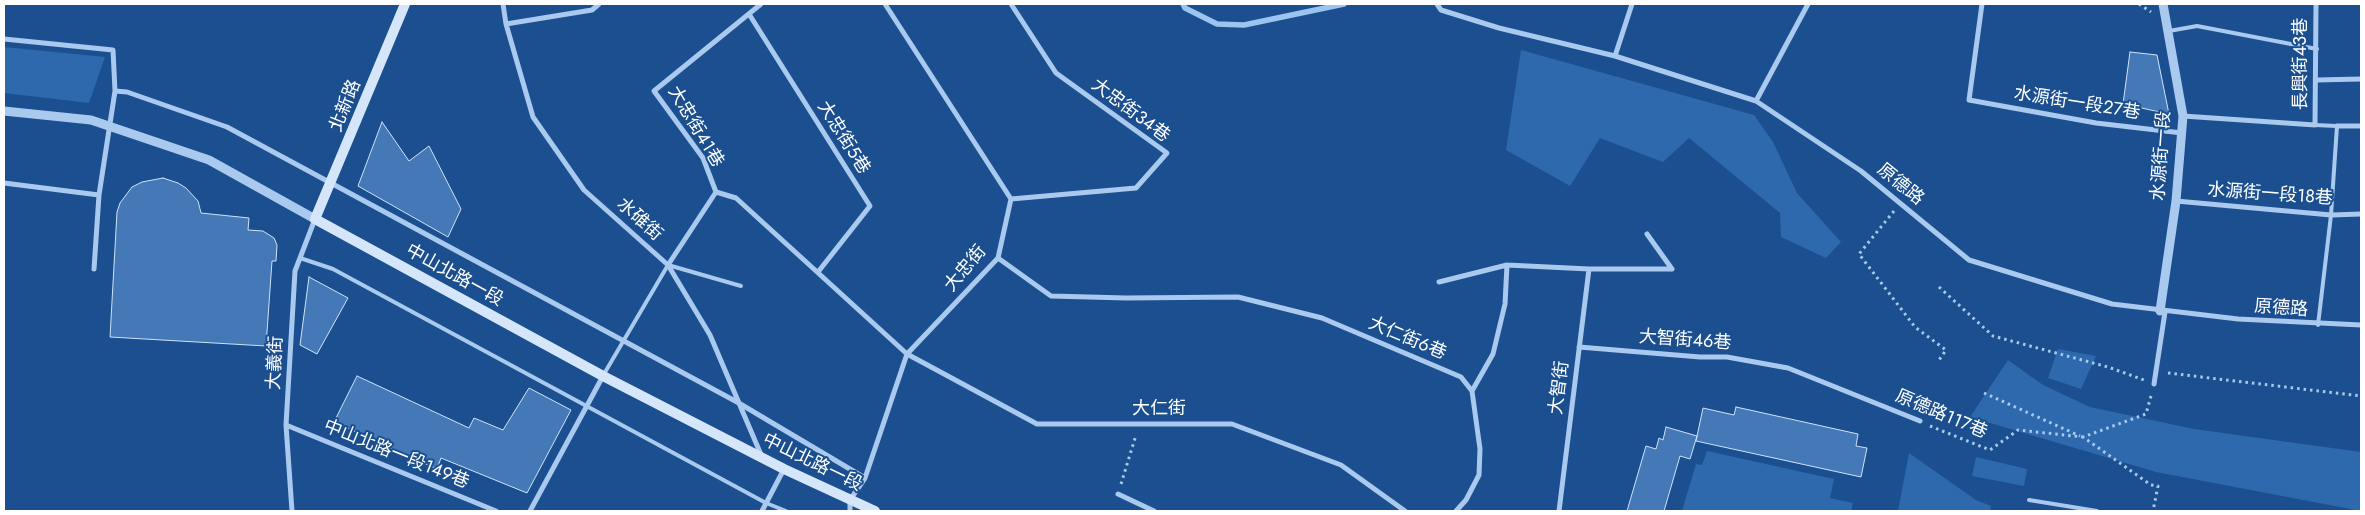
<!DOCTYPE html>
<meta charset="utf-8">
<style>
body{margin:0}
#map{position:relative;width:2365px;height:515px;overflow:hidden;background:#1b4f8f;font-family:Jost,sans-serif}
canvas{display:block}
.frame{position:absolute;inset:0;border:5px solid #fff;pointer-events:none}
</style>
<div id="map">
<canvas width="2365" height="515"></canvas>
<div class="frame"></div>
</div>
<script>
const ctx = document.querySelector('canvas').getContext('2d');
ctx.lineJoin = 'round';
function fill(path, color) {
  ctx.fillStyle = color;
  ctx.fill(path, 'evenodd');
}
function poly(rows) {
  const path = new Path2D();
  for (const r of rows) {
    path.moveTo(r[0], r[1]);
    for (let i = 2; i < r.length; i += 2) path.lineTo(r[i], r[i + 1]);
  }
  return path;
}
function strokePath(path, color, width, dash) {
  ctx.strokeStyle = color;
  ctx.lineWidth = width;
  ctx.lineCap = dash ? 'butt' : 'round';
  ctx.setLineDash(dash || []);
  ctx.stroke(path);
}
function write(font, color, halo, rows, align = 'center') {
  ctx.font = font + ' Jost,"Noto Sans TC",sans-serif';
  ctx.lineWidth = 4;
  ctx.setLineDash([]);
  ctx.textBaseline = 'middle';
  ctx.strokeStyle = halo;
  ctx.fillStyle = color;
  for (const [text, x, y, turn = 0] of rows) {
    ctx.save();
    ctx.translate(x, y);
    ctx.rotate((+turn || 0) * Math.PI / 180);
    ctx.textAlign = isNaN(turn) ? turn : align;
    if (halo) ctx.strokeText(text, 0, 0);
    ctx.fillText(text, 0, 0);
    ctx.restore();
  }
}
fill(poly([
 [4,47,105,57,89,103,4,93],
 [1521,50,1754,115,1773,142,1797,193,1841,242,1826,258,1781,237,1780,213,1689,138,1663,162,1600,138,1570,186,1506,150],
 [2058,349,2096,356,2081,389,2048,378],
 [2008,360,2043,385,2090,407,2194,429,2361,452,2361,511,2156,472,1970,417],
 [1707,451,1834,479,1830,498,1853,503,1851,511,1682,511,1696,464,1702,465],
 [1909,453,1976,500,1991,506,1990,511,1898,511],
 [1976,457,2027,469,2024,486,1972,476]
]), '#2e69ad');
strokePath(poly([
 [1183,4,1185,8,1217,24,1244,25,1344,4]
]), '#9cc4f0', 5.5);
const building = poly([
 [2130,52,2157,55,2169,114,2123,104,2130,52],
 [382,122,409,161,429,146,461,209,448,237,358,186,382,122],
 [163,178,178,183,186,188,198,201,201,213,249,218,248,230,263,231,274,238,277,245,276,261,272,261,266,346,110,337,117,212,120,203,132,187,142,182,163,178],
 [309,277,348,298,317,354,300,345,309,277],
 [357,376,469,428,474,418,503,430,529,388,571,410,527,493,441,458,437,469,334,422,357,376],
 [1736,407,1858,434,1856,446,1867,448,1861,477,1696,441,1703,408,1734,415,1736,407],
 [1666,427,1697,436,1690,459,1680,456,1664,511,1627,511,1646,446,1656,449,1659,438,1663,440,1666,427]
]);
fill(building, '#4478b7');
strokePath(building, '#cfe3fa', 1);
strokePath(poly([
 [2139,4,2151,12],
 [1894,211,1859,254,1915,327,1946,350,1939,360],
 [1939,287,1993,336,2108,367,2144,380],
 [2168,373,2361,396],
 [1984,393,2080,436],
 [2151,396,2146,414,2083,437,2151,485,2158,486,2153,511],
 [1930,426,1990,450,2018,430,2083,437],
 [1121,484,1136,435]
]), '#a9c9ee', 3, [2.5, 4]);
strokePath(poly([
 [2169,31,2197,26,2317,49],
 [2315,125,2337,126,2331,215,2318,325],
 [300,258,333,269,766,503,786,511],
 [604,374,668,265,741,286],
 [2029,500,2097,511]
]), '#a9c9ee', 4);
strokePath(poly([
 [503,4,506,24,533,117,584,190,668,265,710,335,762,457],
 [1437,4,1441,10,1499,28,1615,56,1756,101,1861,171,1969,260,2112,304,2238,319,2361,325],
 [1982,4,1969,100,2096,123,2182,133],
 [749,14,870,206,818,272],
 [506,24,592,10,599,4],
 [4,39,113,50,115,91,99,195,94,269],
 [1615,56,1632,4],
 [2317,80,2361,79],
 [115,91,127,92,227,127,737,402,865,478],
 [1756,101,1808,4],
 [2183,116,2315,125,2316,4],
 [2337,126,2361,126],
 [4,183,99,195],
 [716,192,736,198,907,354,1037,424,1232,424,1341,465,1405,511],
 [716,192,703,158,654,91,761,4],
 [1011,199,1136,188,1167,153,1056,73,1011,4],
 [2176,201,2331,215,2361,214],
 [1647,234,1672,269],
 [998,258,1051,296,1126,298,1238,297,1322,318,1461,377,1472,391,1493,354,1505,304,1507,265,1439,282],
 [668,265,716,192],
 [1507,265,1589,269,1672,269],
 [1579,347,1700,357,1727,357,1788,368,1920,421],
 [2154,384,2165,312],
 [286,425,496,511],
 [1118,494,1154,511],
 [292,511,286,425,295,271,315,219],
 [530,511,603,376],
 [762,511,784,469],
 [850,511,850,500,865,478,907,354,998,258,1011,199,885,4],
 [1456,511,1466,500,1479,475,1480,449,1472,391],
 [1559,511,1589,269]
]), '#a9c9ee', 5);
strokePath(poly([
 [4,111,91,120,209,160,315,219],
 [2160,311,2176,201,2183,116,2163,4]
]), '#a9c9ee', 9);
strokePath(poly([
 [405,4,315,219,603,376,784,469,875,511]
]), '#d6e6fa', 10);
write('18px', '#fff', '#1b4f8f', [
 ["長興街43巷",2302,64,-90],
 ["水源街一段27巷",2077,104,9],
 ["北新路",346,106,-68],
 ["大忠街34巷",1130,111,37],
 ["大忠街41巷",695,127,59],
 ["大忠街5巷",843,138,58],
 ["水源街一段",2162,156,-86],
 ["原德路",1900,185,39],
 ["水源街一段18巷",2270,195,4],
 ["水碓街",639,220,42],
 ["大忠街",966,269,-50],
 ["中山北路一段",454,276,29],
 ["原德路",2281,309,4],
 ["大仁街6巷",1407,339,23],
 ["大智街46巷",1685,341,4],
 ["大義街",276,363,-87],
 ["大智街",1560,388,-83],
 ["大仁街",1159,410],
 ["原德路117巷",1941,415,23],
 ["中山北路一段149巷",396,455,22],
 ["中山北路一段",812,463,26]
]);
</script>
